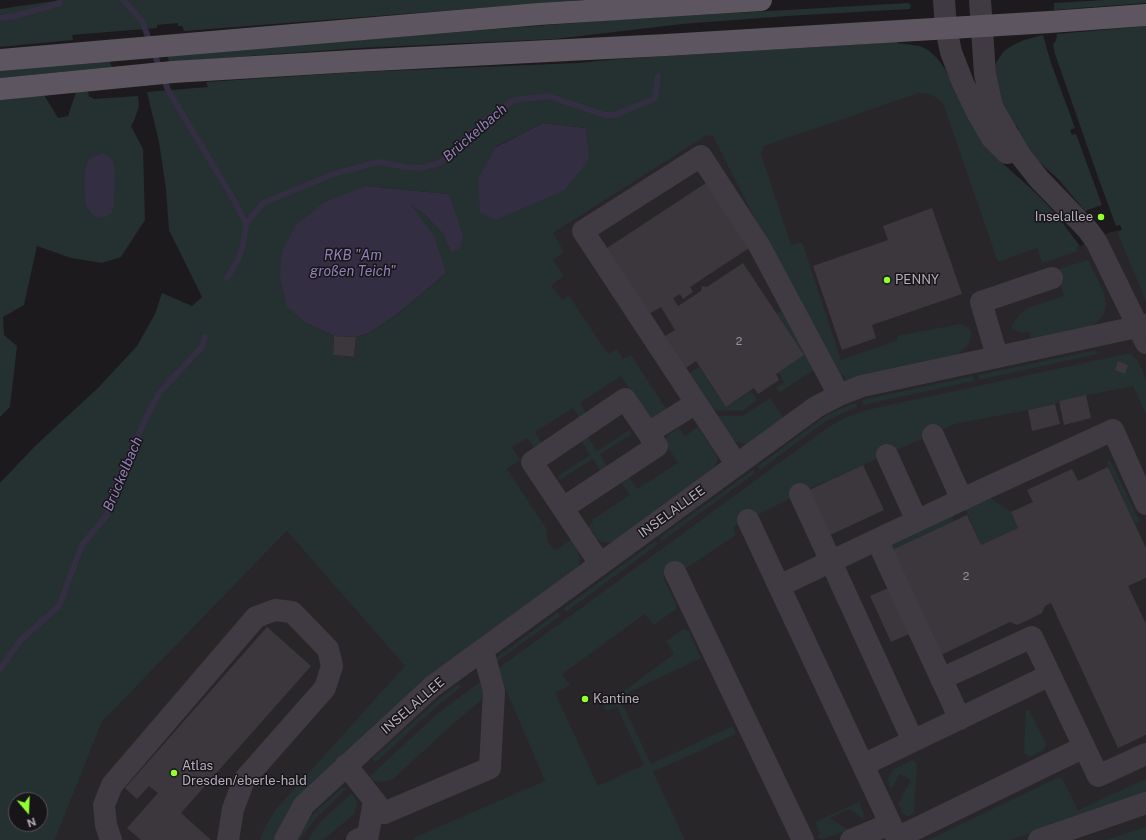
<!DOCTYPE html>
<meta charset="utf-8">
<style>
body{margin:0}
#map{position:relative;width:1146px;height:840px;overflow:hidden;background:#1c1a1d;font-family:"Public Sans",sans-serif}
canvas{display:block}
.north{position:absolute;left:8px;top:792px;width:40px;height:40px;box-sizing:border-box;background:#171518;border:1px solid #56515a;border-radius:50%;rotate:161deg;font-size:11px;font-weight:700;line-height:16px;text-align:center;color:#b5acbd}
.north::after{content:'';display:block;margin:auto;width:14px;height:18px;background:#91ff30;clip-path:polygon(50% 0,100% 100%,50% 72%,0 100%)}
</style>
<div id="map">
<canvas width="1146" height="840"></canvas>
<div class="north">N</div>
</div>
<script>
const ctx = document.querySelector('canvas').getContext('2d');
ctx.lineJoin = 'round';
function fill(path, color) {
  ctx.fillStyle = color;
  ctx.fill(path, 'evenodd');
}
function poly(rows) {
  const path = new Path2D();
  for (const r of rows) {
    path.moveTo(r[0], r[1]);
    for (let i = 2; i < r.length; i += 2) path.lineTo(r[i], r[i + 1]);
  }
  return path;
}
function strokePath(path, color, width, dash) {
  ctx.strokeStyle = color;
  ctx.lineWidth = width;
  ctx.lineCap = dash ? 'butt' : 'round';
  ctx.setLineDash(dash || []);
  ctx.stroke(path);
}
function write(font, color, halo, rows, align = 'center') {
  ctx.font = font + ' "Public Sans",sans-serif';
  ctx.lineWidth = 3;
  ctx.setLineDash([]);
  ctx.textBaseline = 'middle';
  ctx.strokeStyle = halo;
  ctx.fillStyle = color;
  for (const [text, x, y, turn = 0] of rows) {
    ctx.save();
    ctx.translate(x, y);
    ctx.rotate((+turn || 0) * Math.PI / 180);
    ctx.textAlign = isNaN(turn) ? turn : align;
    if (halo) ctx.strokeText(text, 0, 0);
    ctx.fillText(text, 0, 0);
    ctx.restore();
  }
}
fill(poly([
 [904,53,1076,248,1111,232,1122,230,1094,131,1146,125,1146,840,55,840,102,722,287,531,282,469,636,150]
]), '#29262a');
fill(poly([
 [61,0,583,0,184,31,182,26,178,26,178,23,157,25,157,28,72,35,73,40,0,47,0,9],
 [1104,0,1146,0,1146,3,1054,10,1054,3],
 [908,3,911,5,910,9,909,9,788,16,682,24,555,39,359,48,169,62,167,55,612,20],
 [1146,26,1146,301,1117,232,1122,230,1120,225,1116,226,1098,177,1055,54,1053,44,1056,41,1057,34],
 [1043,35,1051,63,1075,128,1070,130,1072,135,1076,134,1102,205,1085,211,1058,179,1036,159,1015,132,1019,130,1016,125,1013,128,997,94,995,67,997,61,1004,51,1013,45,1024,40],
 [897,42,897,43,920,46,928,50,937,58,945,69,984,141,1001,162,1035,192,1055,213,1080,246,1076,248,1078,251,1042,263,1037,248,998,262,943,103,931,94,919,93,764,146,761,154,791,245,802,242,841,360,898,340,897,336,960,324,967,327,971,331,971,337,968,345,960,352,960,356,847,382,843,375,836,378,713,136,707,135,553,233,564,252,553,260,564,276,551,286,562,300,569,296,608,354,617,349,623,359,631,355,668,412,653,419,649,417,621,376,580,403,588,416,581,420,573,408,535,432,543,445,536,450,527,438,512,447,520,460,507,469,547,530,547,540,553,549,557,550,572,539,574,543,573,545,575,544,578,551,580,559,579,565,576,574,285,818,274,840,260,840,263,831,276,809,405,666,287,531,102,722,55,840,0,840,0,483,35,446,98,388,137,346,155,314,162,293,192,306,202,297,169,230,166,189,159,142,147,92,208,87,206,82,358,72,578,63,618,59],
 [543,123,586,128,495,147],
 [366,186,449,194,451,253,443,234,425,215,410,204,417,214,446,273,396,315,369,333,356,337,354,357,333,355,334,336,308,324],
 [16,800,40,800,40,824,16,824],
 [109,60,112,67,0,78,0,71],
 [88,91,89,97,92,97,93,99,138,96,139,106,134,121,131,126,143,149,145,220,121,257,102,263,71,258,37,246,24,305,3,317,4,335,17,346,10,407,0,417,0,100,44,95,58,118,68,116,76,92],
 [1088,260,1104,293,1106,304,1104,314,1097,322,1090,327,1032,340,1029,332,1021,333,1012,328,1012,325,1020,314,1028,308,1064,296,1056,270],
 [786,310,817,368,779,393,776,387,784,382,778,372,776,313],
 [1096,350,1097,354,979,380,978,375],
 [1130,353,1138,361,1146,379,1146,414,1133,386,1059,401,1055,404,1028,410,955,424,807,490,733,527,736,535,690,566,663,577,676,604,676,609,654,625,645,614,562,674,570,685,555,693,598,786,644,765,617,707,606,711,604,706,674,654,666,641,683,629,689,631,701,658,619,697,651,764,733,726,736,734,653,772,685,840,414,840,413,838,545,781,504,685,499,668,827,428,844,418,867,410],
 [699,367,726,407,751,391,757,400,742,411,711,410,690,375,691,372],
 [973,376,974,381,863,405,862,400],
 [770,398,785,420,753,443,745,444,736,442,726,435,714,416,743,416],
 [856,403,857,407,826,421,760,470,758,466,824,417,840,409],
 [698,427,717,455,717,462,712,473,611,543,602,542,595,538,593,532,591,533,587,527,593,523,592,520,630,495,621,482,629,477,637,489,678,463,665,443,666,439,668,435,679,428,685,436],
 [629,430,632,434,600,454,608,468,601,472,593,459,560,480,558,476,590,455,582,442,588,437,597,451],
 [1109,460,1111,462,1140,522,1135,524,1107,463],
 [753,470,755,473,662,541,659,538],
 [990,498,1011,512,1018,528,981,545,965,509],
 [952,516,954,521,892,550,890,545],
 [655,541,658,544,566,612,564,608],
 [558,612,560,616,496,662,496,658],
 [480,682,484,690,483,697,480,701,447,729,392,780,381,782,374,781,369,777,437,714],
 [458,684,461,687,437,706,376,762,372,759,434,703],
 [1029,710,1046,743,1044,750,1030,757,1024,753,1026,711],
 [912,760,917,763,914,813,909,816,906,816,903,814,898,804,911,780,900,774,891,789,888,780,890,774,894,769],
 [1057,778,1061,778,1063,780,1078,810,1146,779,1146,795,1010,840,928,840],
 [342,788,347,788,320,814,308,828,300,840,296,840,305,825,316,811],
 [351,794,355,798,357,805,354,814,323,840,308,840,320,822],
 [859,802,864,814,863,819,849,809,830,818,848,830,823,839,818,837,817,836,820,834,815,822],
 [1146,827,1146,840,1106,840]
]), '#253030');
fill(poly([
 [543,123,586,128,589,159,565,190,496,220,480,213,478,179,496,147],
 [102,153,108,156,113,162,115,169,114,205,112,212,106,217,98,218,91,213,86,205,84,187,85,171,88,161,94,157],
 [366,186,449,194,463,236,460,248,451,253,443,234,425,215,411,205,434,236,446,273,396,315,369,333,356,337,334,336,308,324,287,307,280,276,282,252,296,225,323,203]
]), '#342e42');
strokePath(poly([
 [123,0,142,21,168,90,235,202,246,224],
 [0,18,15,16,60,3],
 [227,278,238,260,243,245,246,224,263,203,331,175,378,162,406,167,421,168,440,163,484,121,514,100,548,96,605,115,615,115,655,98,658,76],
 [0,669,20,641,59,606,82,545,107,515,112,493,143,424,159,393,202,347,205,337]
]), '#342e42', 6);
fill(poly([
 [706,183,749,248,690,287,693,292,683,299,680,294,673,298,678,306,701,291,702,286,707,287,743,263,804,355,776,374,779,380,758,394,754,388,726,407,696,361,686,368,665,336,675,330,661,307,647,315,604,250],
 [932,208,962,294,872,325,876,338,842,350,813,266,888,240,883,226],
 [334,336,356,337,354,357,333,355],
 [1118,361,1128,365,1125,374,1115,370],
 [1086,395,1091,418,1064,425,1059,401],
 [1055,404,1060,424,1032,431,1028,410],
 [863,465,884,510,828,536,807,491],
 [1108,467,1146,548,1146,578,1128,586,1146,624,1146,735,1118,748,1051,603,1045,606,1042,613,1028,620,1017,625,1010,622,941,655,918,630,891,642,870,596,902,582,892,550,967,515,981,545,1018,528,1011,512,1033,502,1027,490,1072,469,1078,481],
 [267,627,311,666,181,813,211,840,141,840,127,828,158,793,149,786,137,799,125,788]
]), '#3b373c');
strokePath(poly([
 [944,0,946,28,951,52,963,83,978,114,992,138,1007,153],
 [980,0,985,74,992,107,1020,155,1039,179,1088,230,1096,241,1146,343],
 [997,356,981,302,1052,278],
 [648,433,696,403],
 [933,435,962,500],
 [887,455,917,521],
 [737,465,583,231,701,156,760,247,839,395],
 [800,494,913,741],
 [563,508,657,446,625,399,532,462,600,564],
 [748,520,898,840],
 [877,540,960,719],
 [675,572,803,840],
 [779,586,982,490,1113,430,1146,504],
 [941,679,1032,637,1098,776,1146,754],
 [346,765,384,813,490,768,494,691,483,650],
 [863,765,1050,675],
 [897,838,1084,747],
 [111,840,106,825,104,805,112,785,256,617,275,610,292,612,328,649,332,666,325,688,244,780,233,809,228,840],
 [285,840,304,805,433,686,816,407,839,395,862,386,1146,325],
 [357,840,368,835,374,801],
 [851,840,890,824],
 [1039,840,1146,803]
]), '#403b42', 22);
strokePath(poly([
 [0,60,539,14,761,0],
 [0,89,173,72,353,61,666,45,1050,22,1146,15]
]), '#5d5661', 22);
for (const [x, y, r, color] of [
 [1101,217,4,"#91ff30"],
 [887,280,4,"#91ff30"],
 [585,699,4,"#91ff30"],
 [174,773,4,"#91ff30"]
]) {
  const dot = new Path2D();
  dot.arc(x, y, r, 0, 2 * Math.PI);
  ctx.fillStyle = color;
  ctx.fill(dot);
  strokePath(dot, '#171518', 1.5);
}
write('11px', '#968f9d', null, [
 ["2",739,342],
 ["2",966,577]
]);
write('13px', '#b5acbd', '#171518', [
 ["Inselallee",1093,217,"right"],
 ["PENNY",895,280],
 ["Kantine",593,699],
 ["Atlas",182,766],
 ["Dresden/eberle-hald",182,781]
], 'left');
write('13px', '#b5acbd', '#171518', [
 ["INSELALLEE",672,512,-36],
 ["INSELALLEE",413,706,-41]
]);
write('italic 14px', '#9480ba', '#171518', [
 ["Brückelbach",475,133,-41],
 ["RKB \"Am",353,256],
 ["großen Teich\"",353,272],
 ["Brückelbach",123,474,-67]
]);
</script>
